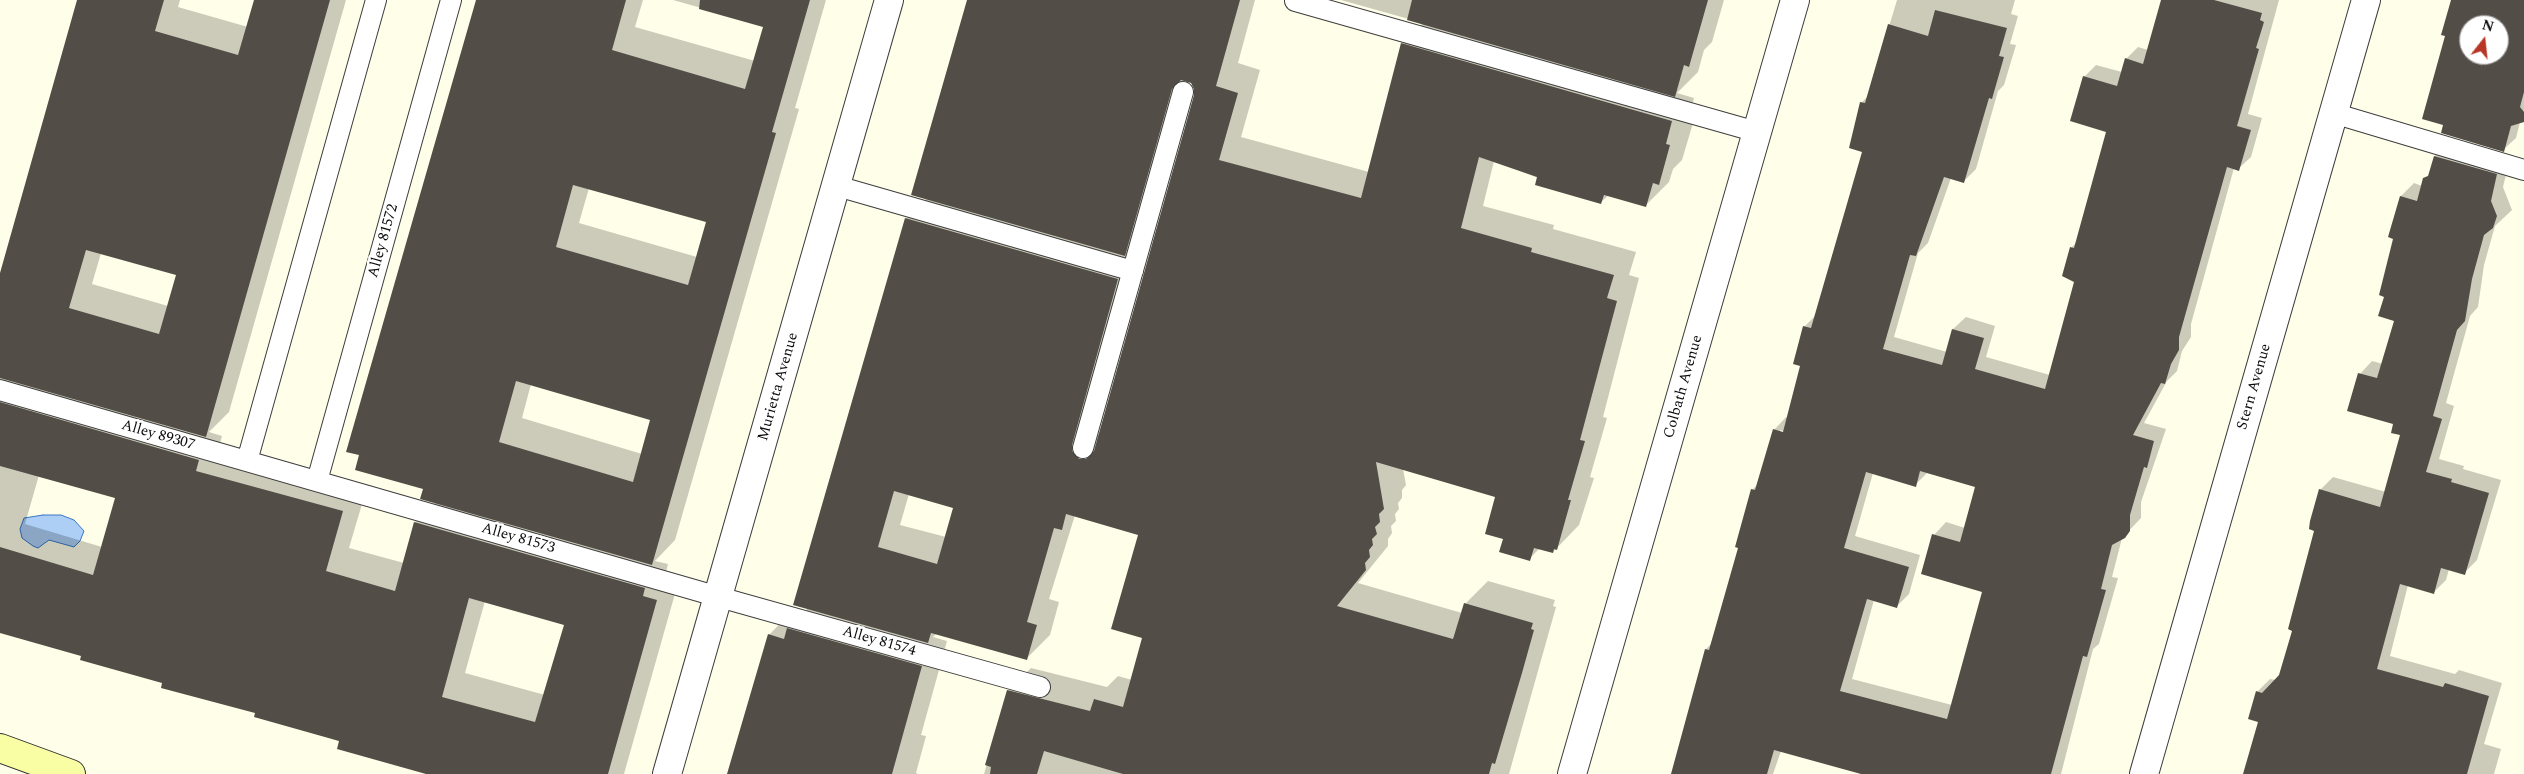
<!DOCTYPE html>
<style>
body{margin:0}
#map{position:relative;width:2524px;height:774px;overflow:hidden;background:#fffee8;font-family:Spectral,serif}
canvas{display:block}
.north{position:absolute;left:2459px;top:15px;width:50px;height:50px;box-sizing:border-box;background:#fff;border:1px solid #9d9d9d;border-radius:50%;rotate:16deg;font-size:14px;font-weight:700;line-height:20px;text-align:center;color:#0a0a0a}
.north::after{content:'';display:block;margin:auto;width:18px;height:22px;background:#b73626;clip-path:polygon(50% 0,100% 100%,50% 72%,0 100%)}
</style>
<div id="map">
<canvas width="2524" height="774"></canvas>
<div class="north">N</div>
</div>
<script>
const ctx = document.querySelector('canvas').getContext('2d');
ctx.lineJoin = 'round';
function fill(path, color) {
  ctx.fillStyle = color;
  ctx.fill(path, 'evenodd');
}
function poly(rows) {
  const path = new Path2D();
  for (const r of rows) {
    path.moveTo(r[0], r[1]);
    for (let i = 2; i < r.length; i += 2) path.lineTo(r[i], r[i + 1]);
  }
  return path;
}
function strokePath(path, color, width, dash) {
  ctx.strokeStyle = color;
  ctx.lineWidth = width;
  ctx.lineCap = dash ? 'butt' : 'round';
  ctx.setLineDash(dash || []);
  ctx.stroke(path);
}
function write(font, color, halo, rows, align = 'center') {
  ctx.font = font + ' Spectral,serif';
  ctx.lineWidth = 5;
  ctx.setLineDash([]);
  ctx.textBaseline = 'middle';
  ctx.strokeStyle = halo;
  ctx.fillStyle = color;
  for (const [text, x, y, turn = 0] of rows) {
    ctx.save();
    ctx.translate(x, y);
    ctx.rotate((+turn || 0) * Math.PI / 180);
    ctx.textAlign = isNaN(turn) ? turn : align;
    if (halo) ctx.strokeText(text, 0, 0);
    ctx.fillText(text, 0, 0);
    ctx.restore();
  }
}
const water = poly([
 [43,515,61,515,74,520,84,531,80,541,74,547,49,540,38,548,33,546,22,538,20,529,24,518,43,515]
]);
fill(water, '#aecff5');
strokePath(water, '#3678ca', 1);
fill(poly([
 [79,0,180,0,178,7,248,27,255,0,346,0,229,412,209,432,222,436,219,447,367,487,349,548,404,563,415,522,436,502,425,488,477,0,643,0,635,27,755,61,765,26,673,0,826,0,795,108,799,109,675,540,655,561,668,564,666,572,680,576,624,774,431,774,257,712,83,655,0,632,0,277],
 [589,188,708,221,697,257,579,223],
 [101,253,177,274,168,306,92,284],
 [531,384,651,419,642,454,522,418],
 [39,475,116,498,102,547,25,524],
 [485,601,566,625,545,695,465,673],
 [968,0,1255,0,1238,63,1260,70,1241,137,1369,172,1402,44,1423,23,1341,0,1724,0,1712,42,1704,50,1698,72,1677,93,1694,98,1688,121,1693,123,1682,160,1673,169,1669,182,1646,205,1609,195,1601,202,1494,161,1483,206,1554,225,1553,229,1636,252,1629,275,1639,278,1603,417,1607,418,1590,477,1594,478,1579,525,1553,552,1540,548,1529,559,1505,538,1497,496,1403,469,1406,485,1402,490,1402,498,1398,503,1399,509,1395,514,1396,521,1391,526,1392,533,1388,539,1388,546,1358,583,1462,613,1465,604,1488,581,1555,600,1553,606,1556,607,1509,774,984,774,1008,691,1031,668,1107,687,1118,676,1132,680,1144,637,1140,534,1075,515,1049,599,1059,602,1050,635,1027,658,937,633,933,637,947,641,921,735,926,736,916,773,918,774,729,774,769,635,794,609,805,612,808,608,906,219,927,198],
 [1189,81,1193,83,1196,95,1100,435,1098,434,1094,421,1140,256,1127,252,1147,232],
 [909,494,955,507,946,537,900,525],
 [1897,0,2015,0,2011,14,2018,16,2010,44,2016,45,2004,85,1998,91,1976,169,1964,181,1951,178,1928,243,1918,253,1894,337,1947,352,1953,329,1966,317,1995,326,1986,357,2050,375,2075,281,2063,276,2072,247,2077,242,2108,131,2084,77,2096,65,2122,72,2126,59,2138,47,2148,50,2162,0,2279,0,2248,114,2262,118,2251,157,2238,169,2234,168,2191,324,2191,337,2182,351,2177,371,2167,381,2144,423,2166,429,2141,502,2141,518,2122,538,2112,577,2118,578,2099,644,2093,649,2061,774,1866,774,1781,751,1773,774,1672,774,1706,649,1712,643,1740,547,1752,490,1758,484,1774,430,1786,417,1788,418,1802,365,1804,327,1816,315,1863,151,1861,103,1868,96],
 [1780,430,1790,433,1780,432],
 [1873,473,1915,485,1927,473,1977,486,1965,528,1946,522,1934,535,1984,591,1952,705,1852,679,1874,600,1897,606,1909,594,1920,555,1855,536],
 [2453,0,2524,0,2524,120,2520,122,2516,138,2503,150,2444,124,2447,35],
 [2469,25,2499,25,2499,55,2469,55],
 [2448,143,2509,162,2503,187,2512,210,2495,226,2484,265,2478,307,2470,316,2446,403,2454,406,2439,459,2464,466,2463,469,2501,480,2477,560,2464,573,2449,569,2446,580,2433,593,2408,585,2390,656,2455,674,2459,670,2502,683,2484,744,2501,749,2494,774,2245,774,2259,721,2257,692,2270,679,2276,680,2281,675,2294,630,2316,530,2320,490,2333,477,2386,492,2402,434,2360,374,2372,361,2383,364,2395,320,2385,296,2401,196,2414,183,2422,186,2425,179,2431,173,2435,156]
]), '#0003');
fill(poly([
 [77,0,164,0,155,31,238,55,254,0,330,0,206,437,0,378,0,273],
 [86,250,176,275,159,334,69,308],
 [476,0,626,0,612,50,745,89,763,27,699,9,700,0,810,0,772,132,776,133,652,565,420,499,423,489,355,470,359,455,346,452],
 [573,185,706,222,688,285,556,247],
 [516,381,650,420,633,482,499,442],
 [967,0,1240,0,1216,86,1238,93,1219,160,1361,198,1401,43,1672,121,1666,144,1670,145,1659,185,1653,183,1646,207,1604,195,1601,204,1535,185,1537,177,1479,157,1461,228,1532,248,1531,252,1614,275,1607,298,1617,301,1580,440,1585,441,1568,500,1571,500,1557,550,1554,549,1553,553,1534,548,1530,561,1499,552,1503,539,1485,534,1495,497,1376,462,1384,509,1379,514,1380,522,1375,527,1377,534,1372,539,1373,545,1369,550,1370,557,1365,563,1366,570,1337,606,1453,639,1464,603,1533,623,1531,629,1534,630,1522,673,1495,764,1492,763,1489,774,1123,774,1044,751,1037,774,990,774,991,767,985,765,1007,690,1090,711,1094,699,1123,707,1142,638,1111,629,1138,535,1066,514,1062,530,1054,528,1027,622,1037,625,1027,660,931,633,928,643,793,605,905,218,1118,279,1072,445,1072,451,1079,459,1086,459,1094,451,1194,95,1194,89,1191,83,1181,80,1172,89,1125,256,911,195],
 [894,491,953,508,937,564,878,547],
 [1412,0,1708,0,1689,67,1684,65,1675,97,1407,20],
 [2161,0,2214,0,2262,13,2260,20,2264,22,2256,48,2259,49,2237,126,2251,130,2239,171,2227,167,2179,337,2179,350,2171,364,2165,384,2161,383,2133,435,2154,441,2147,468,2144,467,2130,515,2130,531,2125,538,2112,545,2101,589,2106,590,2087,657,2083,656,2051,774,1861,774,1774,750,1767,774,1671,774,1705,649,1709,650,1738,548,1735,547,1751,489,1755,490,1773,429,1783,432,1800,366,1793,364,1803,326,1811,328,1862,152,1849,148,1860,102,1865,103,1888,24,1928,36,1935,10,2007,28,1999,56,2004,57,1992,99,1989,98,1964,183,1944,177,1916,256,1910,255,1883,349,1942,365,1952,329,1984,338,1975,369,2045,389,2074,282,2062,276,2070,247,2074,248,2106,132,2070,121,2083,76,2117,86,2125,58,2143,64],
 [1920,471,1975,487,1960,542,1932,534,1921,574,1982,592,1947,719,1840,691,1867,599,1897,608,1909,567,1844,548,1866,472,1916,487],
 [2451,0,2524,0,2524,92,2520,107,2524,112,2524,122,2511,126,2504,152,2441,133,2443,125,2422,119,2445,36,2441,35],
 [2469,25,2499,25,2499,55,2469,55],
 [2434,156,2497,174,2491,201,2497,216,2493,228,2484,235,2472,279,2465,321,2457,330,2433,416,2442,419,2426,472,2452,479,2451,482,2489,493,2465,575,2441,568,2434,594,2400,584,2377,669,2443,687,2445,683,2489,696,2467,774,2243,774,2258,722,2248,719,2256,691,2262,693,2279,675,2292,631,2288,629,2314,531,2309,529,2310,521,2319,489,2380,507,2400,435,2391,433,2393,424,2347,411,2358,373,2377,378,2394,321,2378,316,2384,297,2379,295,2393,239,2388,237,2400,196,2417,201,2423,178,2428,176],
 [0,402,199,460,196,471,343,511,326,571,395,591,414,522,645,588,643,596,657,600,608,774,426,774,337,749,339,741,254,717,255,713,161,688,162,683,80,660,81,656,0,633,0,547,93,575,115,498,0,466],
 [469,598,564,625,535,722,442,697],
 [787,628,922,666,892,774,727,774,768,634,784,639]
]), '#534d47');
const lane = poly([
 [1295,1,1757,132],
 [2333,113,2524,170],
 [837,186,1133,271],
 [0,390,719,597,1040,687],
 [1083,448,1183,92],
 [247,461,376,0],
 [317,481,451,0]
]);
const street = poly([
 [667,774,889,0],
 [1572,774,1795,0],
 [2144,774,2366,0]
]);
const secondary = poly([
 [0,748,71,774]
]);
strokePath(lane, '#3d3d3d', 22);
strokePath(street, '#3d3d3d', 30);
strokePath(secondary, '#2c2c2c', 30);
strokePath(lane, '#fff', 20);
strokePath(street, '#fff', 28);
strokePath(secondary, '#f9fea4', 28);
write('15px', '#0a0a0a', '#fff', [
 ["Alley 81572",384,241,-74],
 ["Murietta Avenue",779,387,-74],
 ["Colbath Avenue",1684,387,-74],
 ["Stern Avenue",2255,387,-74],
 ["Alley 89307",158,436,16],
 ["Alley 81573",518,539,16],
 ["Alley 81574",879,642,16]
]);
</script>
